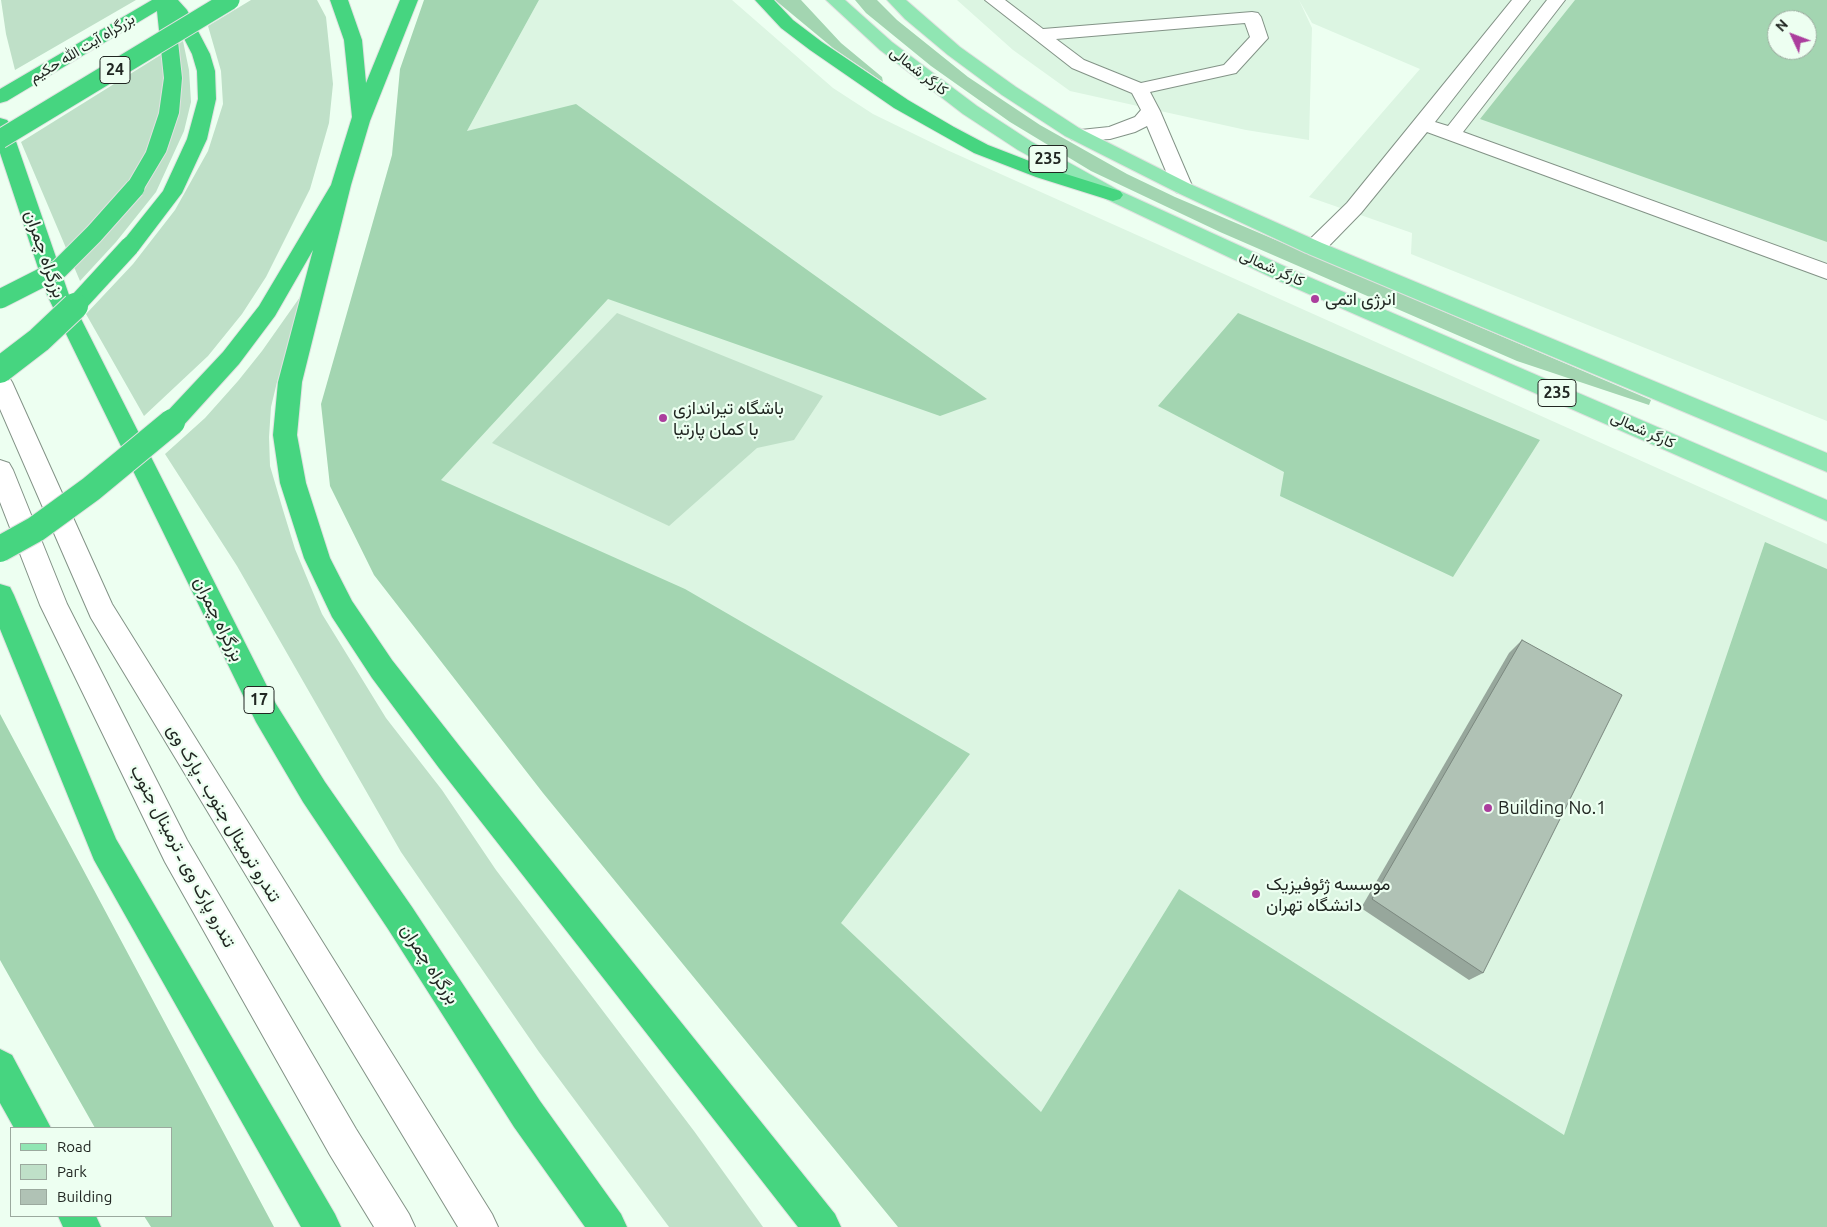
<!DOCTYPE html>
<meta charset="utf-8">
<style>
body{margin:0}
#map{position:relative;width:1827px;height:1227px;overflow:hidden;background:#edfff1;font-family:Ubuntu,sans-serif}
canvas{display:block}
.legend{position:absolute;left:10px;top:1127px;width:162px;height:90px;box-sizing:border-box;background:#edfff1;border:1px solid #9ba99e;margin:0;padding:6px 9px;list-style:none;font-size:15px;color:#212722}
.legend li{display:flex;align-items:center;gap:10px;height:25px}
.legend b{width:25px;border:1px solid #9ba99e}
.north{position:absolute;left:1767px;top:10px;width:50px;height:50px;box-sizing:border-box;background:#edfff1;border:1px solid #9ba99e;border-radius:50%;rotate:313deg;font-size:14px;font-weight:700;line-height:20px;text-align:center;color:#212722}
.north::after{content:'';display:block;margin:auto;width:18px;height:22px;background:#ab3e9d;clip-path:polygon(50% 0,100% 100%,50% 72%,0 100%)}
</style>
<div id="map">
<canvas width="1827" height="1227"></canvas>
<ul class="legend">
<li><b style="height:6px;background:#90e6b3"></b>Road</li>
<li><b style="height:14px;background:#bfe0c8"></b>Park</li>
<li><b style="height:14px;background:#b0c2b5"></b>Building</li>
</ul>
<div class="north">N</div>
</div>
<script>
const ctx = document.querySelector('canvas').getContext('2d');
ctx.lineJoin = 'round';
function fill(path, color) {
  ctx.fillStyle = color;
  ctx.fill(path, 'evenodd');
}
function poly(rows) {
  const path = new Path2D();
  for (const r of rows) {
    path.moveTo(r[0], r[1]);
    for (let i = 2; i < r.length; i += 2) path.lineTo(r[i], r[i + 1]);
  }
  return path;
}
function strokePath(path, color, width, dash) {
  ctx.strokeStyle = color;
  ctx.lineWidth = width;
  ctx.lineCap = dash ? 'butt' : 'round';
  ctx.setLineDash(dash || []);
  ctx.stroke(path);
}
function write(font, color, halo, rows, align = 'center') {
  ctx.font = font + ' Ubuntu,Vazirmatn,sans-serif';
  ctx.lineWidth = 4.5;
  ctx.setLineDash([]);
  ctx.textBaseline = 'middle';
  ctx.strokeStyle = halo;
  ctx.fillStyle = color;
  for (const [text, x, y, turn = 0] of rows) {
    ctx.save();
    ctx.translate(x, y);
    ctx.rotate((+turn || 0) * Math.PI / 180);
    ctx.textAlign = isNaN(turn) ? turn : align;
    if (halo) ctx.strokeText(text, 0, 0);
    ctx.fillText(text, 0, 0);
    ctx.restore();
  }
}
fill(poly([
 [539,0,732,0,833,88,873,114,947,150,1827,544,1827,1227,967,1227,404,562,467,131],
 [957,0,1299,0,1312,28,1309,140,1246,130,1070,91,1013,50],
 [1299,0,1827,0,1827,421,1411,254,1412,233,1309,197,1420,69,1312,23],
 [1777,20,1807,20,1807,50,1777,50]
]), '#dcf5e2');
fill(poly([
 [1,0,136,0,15,70,6,34],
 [251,0,317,0,326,17,333,84,329,123,310,189,266,277,242,314,208,356,144,416,86,314,133,264,175,210,208,151,223,104,221,71,208,26],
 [183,41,189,70,191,102,184,131,156,192,116,242,80,281,21,142],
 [312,280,277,382,271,407,269,437,270,466,283,510,295,549,322,614,386,718,442,790,496,870,694,1131,763,1227,669,1227,539,1052,401,852,237,566,165,454,205,418,238,381,262,351],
 [617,313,823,396,794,440,757,448,669,526,492,443]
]), '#bfe0c8');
fill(poly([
 [424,0,539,0,467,131,576,104,987,399,940,416,608,299,441,480,685,589,970,754,841,923,1041,1112,1179,889,1564,1135,1765,542,1827,569,1827,1227,898,1227,543,793,374,575,330,486,321,404,392,155,400,69],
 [775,0,801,0,841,43,882,77,883,82,833,48],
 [855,0,877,0,897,20,968,77,1040,125,1127,174,1175,197,1651,400,1649,405,1517,361,1220,232,1091,171,1010,122,931,66,866,13],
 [1575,0,1827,0,1827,242,1480,119],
 [1777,20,1807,20,1807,50,1777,50],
 [1238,313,1540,440,1453,577,1280,496,1284,472,1158,406],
 [0,714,274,1227,151,1227,144,1216,171,1216,171,1128,95,1128,0,960]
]), '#a3d5b1');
const minor = poly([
 [985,0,1005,0,1043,29,1252,12,1258,13,1261,17,1268,38,1236,73,1150,92,1160,111,1193,188,1190,192,1183,194,1176,192,1173,188,1147,126,1135,132,1110,139,1078,141,1071,139,1068,135,1071,131,1109,127,1135,117,1141,110,1132,93,1072,68,985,0],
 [1245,23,1250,37,1224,65,1141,83,1084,60,1056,39,1245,23],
 [1512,0,1530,0,1435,122,1448,126,1547,0,1565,0,1463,132,1827,264,1827,279,1427,132,1361,213,1322,253,1314,255,1306,253,1303,248,1306,243,1347,203,1512,0],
 [0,374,8,376,12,382,112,604,492,1214,498,1227,458,1227,91,618,0,409,0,374],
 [0,460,9,463,13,470,67,604,187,840,356,1129,409,1214,415,1227,374,1227,330,1155,165,862,40,605,0,502,0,460]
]);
const major = poly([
 [826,0,845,0,892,42,977,106,1032,142,1120,191,1295,271,1827,500,1827,521,1279,281,1106,199,1018,150,963,114,880,50,826,0],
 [887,0,906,0,960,47,1016,87,1079,128,1190,184,1322,243,1827,453,1827,472,1306,253,1176,192,1065,136,1002,95,948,55,905,19,887,0]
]);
const highway = poly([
 [152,0,178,0,187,10,210,54,215,71,216,99,207,139,182,193,138,251,130,253,122,251,119,246,163,191,187,139,198,99,197,71,192,54,176,23,182,78,179,113,166,152,142,192,135,194,128,192,125,188,146,152,159,113,164,78,157,11,7,101,0,103,0,89,152,0],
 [330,0,348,0,362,40,366,83,400,0,418,0,370,121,351,185,302,382,297,435,306,483,330,558,352,601,392,660,461,748,835,1214,841,1227,798,1227,439,768,372,678,332,617,304,558,280,483,273,435,278,382,313,250,275,316,239,364,181,428,172,431,163,428,160,422,163,416,223,352,259,306,331,185,352,117,344,40,330,0],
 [755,0,774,0,793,20,822,42,908,100,954,127,988,145,1050,169,1120,191,1123,195,1120,199,1113,201,1106,199,1036,177,974,153,894,108,810,50,781,28,755,0],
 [0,118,7,120,10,124,69,295,276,704,325,782,412,907,540,1101,621,1214,627,1227,585,1227,514,1127,388,929,303,802,256,722,47,295,0,153,0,118],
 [0,584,10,587,14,595,116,839,335,1214,341,1227,301,1227,94,860,0,629,0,584],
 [0,1049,12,1055,51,1128,14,1128,0,1103,0,1049],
 [58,1216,96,1216,101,1227,63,1227,58,1216]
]);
strokePath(minor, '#839387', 2);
strokePath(major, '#e0e1e0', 2);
strokePath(highway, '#e0e1e0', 2);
fill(minor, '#fff');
fill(major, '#90e6b3');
fill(highway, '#46d580');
const highwayBridgeFar1 = poly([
 [0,139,230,0],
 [0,299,59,269,94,234,135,188],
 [74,307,130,246]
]);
const highwayBridge = poly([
 [0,370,39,340,75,306],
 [0,549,36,529,91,489,172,422]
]);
strokePath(highwayBridgeFar1, '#e0e1e0', 21, []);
strokePath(highwayBridge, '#e0e1e0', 28, []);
strokePath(highwayBridgeFar1, '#46d580', 19);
strokePath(highwayBridge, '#46d580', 26);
fill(poly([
 [1522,640,1483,973,1469,980,1361,908,1509,653]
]), '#97a79c');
const building = poly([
 [1522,640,1622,695,1483,973,1372,899,1522,640]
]);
fill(building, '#b0c2b5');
strokePath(building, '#7b887f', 1);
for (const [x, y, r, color] of [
 [1315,299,5,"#ab3e9d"],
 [663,418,5,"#ab3e9d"],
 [1488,808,5,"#ab3e9d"],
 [1256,894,5,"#ab3e9d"]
]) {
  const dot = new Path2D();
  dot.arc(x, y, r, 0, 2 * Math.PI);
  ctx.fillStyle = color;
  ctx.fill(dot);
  strokePath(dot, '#edfff1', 2);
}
write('15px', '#212722', '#edfff1', [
 ["بزرگراه آیت الله حکیم",82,48,-31],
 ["کارگر شمالی",919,71,38],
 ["کارگر شمالی",1272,268,24],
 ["کارگر شمالی",1643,430,24]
]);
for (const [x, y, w] of [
 [115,70,30],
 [1048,159,38],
 [1557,393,38],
 [259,700,30]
]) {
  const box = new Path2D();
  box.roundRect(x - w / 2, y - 13.5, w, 27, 4);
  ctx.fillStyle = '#edfff1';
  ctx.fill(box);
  strokePath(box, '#212722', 1);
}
write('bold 16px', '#212722', null, [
 ["24",115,70],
 ["235",1048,159],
 ["235",1557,393],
 ["17",259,700]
]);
write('18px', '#212722', '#edfff1', [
 ["بزرگراه چمران",45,254,71],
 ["بزرگراه چمران",219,619,64],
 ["تندرو ترمینال جنوب ـ پارک وی",224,813,59],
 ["تندرو پارک وی ـ ترمینال جنوب",183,856,62],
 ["بزرگراه چمران",430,964,57]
]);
write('18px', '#212722', '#edfff1', [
 ["انرژی اتمی",1325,299],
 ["باشگاه تیراندازی",673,408],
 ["با کمان پارتیا",673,429],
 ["Building No.1",1498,808],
 ["موسسه ژئوفیزیک",1266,884],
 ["دانشگاه تهران",1266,905]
], 'left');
</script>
